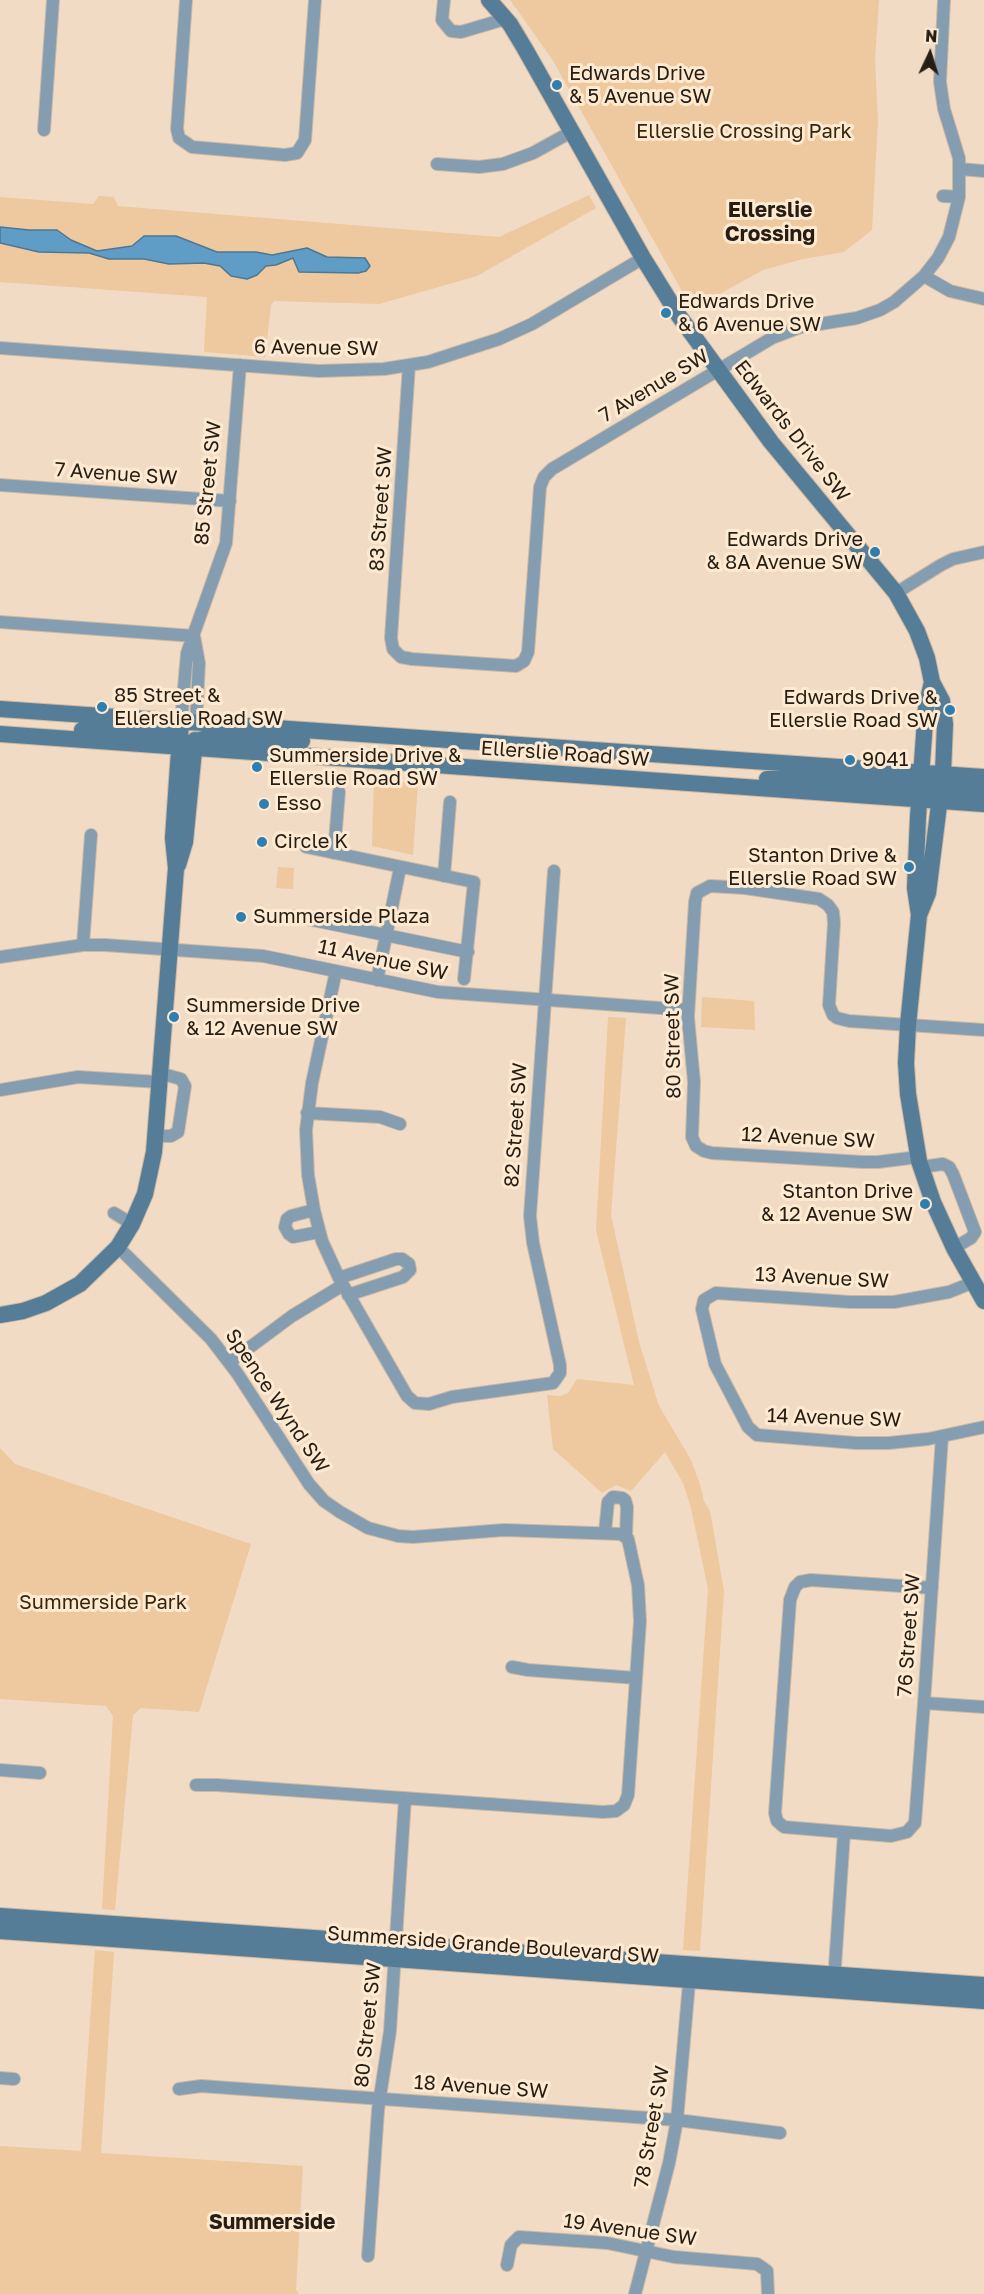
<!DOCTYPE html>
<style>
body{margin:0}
#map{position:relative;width:984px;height:2294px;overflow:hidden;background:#f1dbc4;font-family:"Golos Text",sans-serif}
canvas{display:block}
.north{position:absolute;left:900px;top:24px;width:60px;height:60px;-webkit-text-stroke:4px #fee9d1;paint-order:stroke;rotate:4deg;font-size:16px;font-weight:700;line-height:24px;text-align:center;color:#261e15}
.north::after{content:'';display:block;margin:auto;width:21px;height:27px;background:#261e15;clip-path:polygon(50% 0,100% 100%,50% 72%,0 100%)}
</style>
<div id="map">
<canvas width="984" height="2294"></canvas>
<div class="north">N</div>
</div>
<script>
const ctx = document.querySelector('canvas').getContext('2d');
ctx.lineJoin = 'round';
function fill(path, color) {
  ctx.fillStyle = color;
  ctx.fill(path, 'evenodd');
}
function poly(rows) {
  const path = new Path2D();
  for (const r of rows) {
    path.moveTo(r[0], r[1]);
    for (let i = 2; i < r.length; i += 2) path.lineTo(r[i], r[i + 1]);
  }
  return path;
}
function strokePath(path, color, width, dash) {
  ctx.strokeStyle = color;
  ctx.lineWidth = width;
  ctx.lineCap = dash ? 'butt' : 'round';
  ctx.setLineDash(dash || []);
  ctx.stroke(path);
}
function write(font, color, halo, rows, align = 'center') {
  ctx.font = font + ' "Golos Text",sans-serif';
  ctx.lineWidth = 6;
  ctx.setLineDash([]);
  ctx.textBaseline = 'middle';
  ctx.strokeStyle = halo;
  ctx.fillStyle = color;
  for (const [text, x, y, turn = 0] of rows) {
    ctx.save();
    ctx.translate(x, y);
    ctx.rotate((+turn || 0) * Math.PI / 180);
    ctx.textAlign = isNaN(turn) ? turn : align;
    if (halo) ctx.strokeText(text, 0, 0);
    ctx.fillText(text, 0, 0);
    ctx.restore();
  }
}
fill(poly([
 [510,0,879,0,875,61,878,120,872,230,844,252,803,259,763,270,692,309,552,59],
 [589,195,596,208,477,276,379,304,274,301,271,305,265,357,204,352,207,297,0,282,0,197,93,204,99,196,114,197,118,206,499,237],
 [374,780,418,783,413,855,372,846],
 [278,867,294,868,293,889,276,888],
 [702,997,754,1001,755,1030,701,1027],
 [608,1017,626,1018,611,1215,639,1342,659,1406,690,1458,700,1484,704,1501,710,1511,724,1591,700,1951,683,1950,708,1589,691,1508,683,1483,665,1452,631,1491,616,1485,602,1493,553,1449,547,1395,561,1396,568,1393,577,1379,634,1385,596,1230],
 [0,1448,15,1464,251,1544,199,1712,141,1708,133,1715,115,1910,102,1909,113,1716,106,1706,0,1699],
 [95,1950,114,1952,101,2153,303,2166,296,2290,299,2294,0,2294,0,2146,81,2151]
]), '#eec89e');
const water = poly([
 [0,227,29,230,57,230,71,240,97,251,132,246,144,236,176,236,217,252,256,252,272,255,307,248,327,257,365,258,370,266,366,271,358,273,299,272,293,258,276,265,266,266,257,275,247,279,231,276,220,266,204,263,169,264,144,259,109,259,89,253,39,252,0,243,0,227]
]);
fill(water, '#5f9dc7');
strokePath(water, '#4e7792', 1.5);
const street = poly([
 [186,0,177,129,179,138,192,147,285,155,297,153,305,140,315,0],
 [444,0,442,20,451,31,461,32,505,19],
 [44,130,53,0],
 [437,164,479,167,503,164,533,153,571,132],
 [960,169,984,171],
 [943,196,959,197],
 [924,276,938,258,949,237,959,197,959,158,944,109,940,82,944,0],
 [0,348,319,371,384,369,428,362,499,339,532,324,643,258],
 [409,365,391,638,393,649,401,657,412,659,516,666,524,661,528,652,540,487,544,477,552,469,772,338,801,327,857,318,880,310,894,302,924,276,950,291,984,299],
 [0,485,230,501],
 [896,593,941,565,953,559,984,552],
 [0,622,194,636],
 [194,636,199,663,196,723],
 [181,722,187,653,226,543,240,365],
 [306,847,474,882,464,979],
 [334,853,339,792],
 [444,876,450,802],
 [293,916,468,952],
 [83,945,91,835],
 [0,957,83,945,105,945,263,956,438,992,688,1010],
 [336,971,312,1083,306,1130,308,1175,314,1210,322,1241,339,1278,407,1396,415,1403,429,1404,452,1397,553,1383,560,1373,560,1365,533,1243,530,1216,554,871],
 [377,980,400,868],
 [0,1090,78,1077,159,1082],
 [307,1113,380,1117,400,1124],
 [155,1136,171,1136,178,1132,185,1086,181,1079,159,1073],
 [918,1157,878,1162,863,1162,712,1153,704,1151,696,1146,692,1137,694,1082,688,1017,695,902,697,893,710,886,745,888,819,899,828,905,833,912,834,923,829,1005,833,1015,837,1018,849,1021,984,1030],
 [921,1167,943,1164,949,1167,953,1174,975,1232,971,1238,954,1248],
 [314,1210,291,1216,287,1219,285,1227,289,1234,293,1237,319,1232],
 [114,1213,132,1224],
 [118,1247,211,1339,237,1373,309,1484,324,1501,340,1512,368,1528,398,1536,413,1537,504,1530,621,1534,628,1539,638,1585,640,1621,628,1795,624,1805,616,1811,603,1812,217,1785,196,1785],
 [339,1278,396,1259,402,1259,409,1264,410,1270,403,1277,348,1295],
 [974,1282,949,1292,894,1302,850,1302,716,1293,704,1300,702,1309,715,1364,748,1427,757,1435,856,1443,889,1443,928,1439,984,1427],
 [230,1362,292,1316,343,1285],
 [605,1532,608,1502,613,1497,622,1498,625,1500,627,1507,626,1536],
 [932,1588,811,1580,800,1582,795,1587,790,1600,775,1813,777,1821,784,1827,891,1836,907,1832,915,1823,924,1703,942,1437],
 [512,1667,528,1670,636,1678],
 [924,1703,984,1707],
 [0,1770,40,1773],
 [834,1981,844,1833],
 [0,2078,14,2079],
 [179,2089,201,2086,677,2120,780,2133],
 [368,2256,378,2110,390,2031,405,1798],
 [507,2265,511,2245,519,2237,607,2243,674,2257,757,2264,767,2271,768,2294],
 [635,2294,669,2163,677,2120,690,1972]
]);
const secondary = poly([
 [489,0,510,24,525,49,643,258,679,316,771,442,896,593,917,631,927,658,932,682,942,701,945,724,943,773,928,893,919,915],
 [932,682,926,708,918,817,915,888,919,915,908,1025,906,1063,908,1094,919,1161,933,1202,954,1248,984,1301],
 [0,709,984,777],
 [82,730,170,732],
 [0,734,984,804],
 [185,744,207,738,302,741],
 [767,779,807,779,921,786,930,784],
 [931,793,941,790,984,791],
 [178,865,185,842,195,740],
 [0,1315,23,1311,46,1303,80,1284,118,1247,132,1224,145,1194,154,1152,176,868,173,838,181,722],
 [0,1916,984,1985],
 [0,1931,984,2001]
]);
strokePath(street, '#ccb9a4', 14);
strokePath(secondary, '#ccb9a4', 18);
strokePath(street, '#849db0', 12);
strokePath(secondary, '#567d98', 16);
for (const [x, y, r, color] of [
 [557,85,6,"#2e7eb0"],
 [666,313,6,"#2e7eb0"],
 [875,552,6,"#2e7eb0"],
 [102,707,6,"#2e7eb0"],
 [950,710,6,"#2e7eb0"],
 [850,760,6,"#2e7eb0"],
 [257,767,6,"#2e7eb0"],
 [264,804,6,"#2e7eb0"],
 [262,842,6,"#2e7eb0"],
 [909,867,6,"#2e7eb0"],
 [241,917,6,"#2e7eb0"],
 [174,1017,6,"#2e7eb0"],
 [925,1204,6,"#2e7eb0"]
]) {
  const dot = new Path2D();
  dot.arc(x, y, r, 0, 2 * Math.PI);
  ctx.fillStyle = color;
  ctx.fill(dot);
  strokePath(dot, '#fee9d1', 2);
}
write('20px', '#261e15', '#fee9d1', [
 ["Edwards Drive",569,74],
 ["& 5 Avenue SW",569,97],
 ["Edwards Drive",678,302],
 ["& 6 Avenue SW",678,325],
 ["Edwards Drive",863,540,"right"],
 ["& 8A Avenue SW",863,563,"right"],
 ["85 Street &",114,696],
 ["Ellerslie Road SW",114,719],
 ["Edwards Drive &",938,698,"right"],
 ["Ellerslie Road SW",938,721,"right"],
 ["Summerside Drive &",269,756],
 ["Ellerslie Road SW",269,779],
 ["9041",862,760],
 ["Esso",276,804],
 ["Circle K",274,842],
 ["Stanton Drive &",897,856,"right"],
 ["Ellerslie Road SW",897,879,"right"],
 ["Summerside Plaza",253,917],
 ["Summerside Drive",186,1006],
 ["& 12 Avenue SW",186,1029],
 ["Stanton Drive",913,1192,"right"],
 ["& 12 Avenue SW",913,1215,"right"]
], 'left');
write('20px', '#38250c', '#fee9d1', [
 ["Ellerslie Crossing Park",744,132],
 ["Summerside Park",103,1603]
]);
write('20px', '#261e15', '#fee9d1', [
 ["6 Avenue SW",316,348,1],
 ["7 Avenue SW",654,386,-31],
 ["Edwards Drive SW",792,431,52],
 ["7 Avenue SW",116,474,4],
 ["85 Street SW",208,483,-84],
 ["83 Street SW",381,509,-86],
 ["Ellerslie Road SW",565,754,4],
 ["11 Avenue SW",383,960,12],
 ["80 Street SW",673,1036,-91],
 ["82 Street SW",516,1125,-86],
 ["12 Avenue SW",808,1138,3],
 ["13 Avenue SW",822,1278,3],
 ["Spence Wynd SW",277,1401,56],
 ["14 Avenue SW",834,1418,2],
 ["76 Street SW",909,1635,-86],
 ["Summerside Grande Boulevard SW",493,1945,4],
 ["80 Street SW",368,2025,-84],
 ["18 Avenue SW",481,2087,4],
 ["78 Street SW",652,2127,-80],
 ["19 Avenue SW",630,2230,8]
]);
write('bold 21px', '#261e15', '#fee9d1', [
 ["Ellerslie",770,210],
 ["Crossing",770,234],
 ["Summerside",272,2222]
]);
</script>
